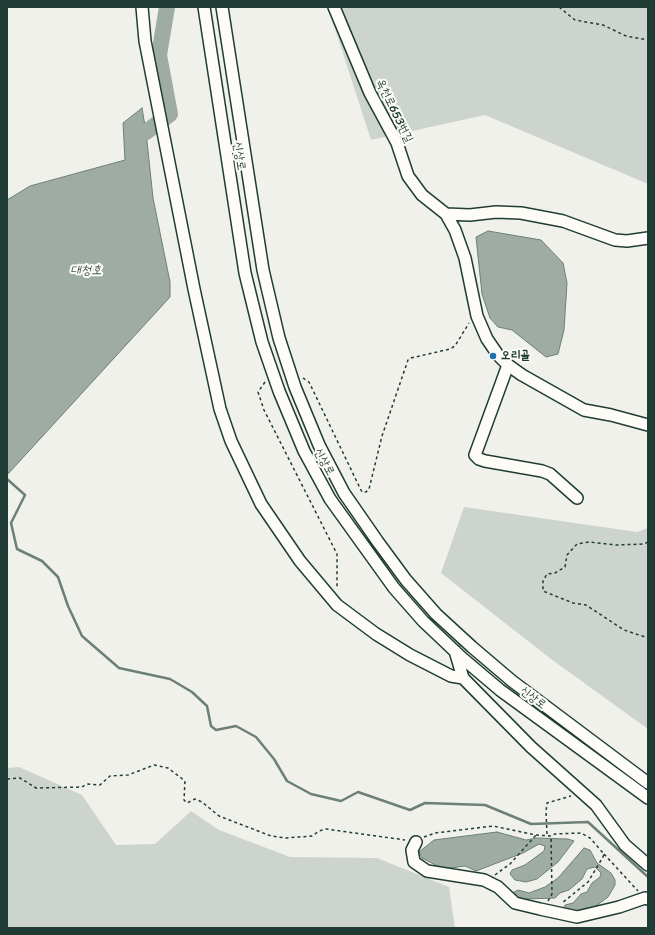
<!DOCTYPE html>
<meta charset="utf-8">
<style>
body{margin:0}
#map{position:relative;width:655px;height:935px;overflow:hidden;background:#f0f1eb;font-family:Sriracha,sans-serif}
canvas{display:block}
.frame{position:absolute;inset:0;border:8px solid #1f3d34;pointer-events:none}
</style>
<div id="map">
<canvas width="655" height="935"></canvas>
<div class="frame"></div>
</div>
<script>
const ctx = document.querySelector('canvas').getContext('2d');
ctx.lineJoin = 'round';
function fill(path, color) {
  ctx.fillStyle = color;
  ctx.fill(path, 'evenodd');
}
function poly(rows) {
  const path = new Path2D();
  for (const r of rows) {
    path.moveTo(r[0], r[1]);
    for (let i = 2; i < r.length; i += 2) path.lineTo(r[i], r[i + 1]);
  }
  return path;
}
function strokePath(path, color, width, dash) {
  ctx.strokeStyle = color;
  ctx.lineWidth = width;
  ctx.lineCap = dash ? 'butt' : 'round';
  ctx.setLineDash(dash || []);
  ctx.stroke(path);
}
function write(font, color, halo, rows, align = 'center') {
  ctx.font = font + ' Sriracha,"Poor Story",sans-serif';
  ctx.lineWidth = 4;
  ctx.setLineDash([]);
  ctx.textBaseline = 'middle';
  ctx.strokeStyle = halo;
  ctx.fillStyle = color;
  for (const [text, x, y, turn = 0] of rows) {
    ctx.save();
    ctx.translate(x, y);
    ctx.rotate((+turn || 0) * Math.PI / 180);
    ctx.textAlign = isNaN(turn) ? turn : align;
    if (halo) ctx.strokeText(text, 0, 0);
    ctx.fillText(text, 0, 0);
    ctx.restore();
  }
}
fill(poly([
 [328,7,648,7,648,184,485,115,371,140],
 [464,507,637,532,648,528,648,729,551,659,441,573],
 [19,767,82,795,116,845,155,844,191,811,219,830,290,857,377,858,449,887,455,928,7,928,7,768]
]), '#cdd3cd');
const water = poly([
 [142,108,146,132,153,198,170,282,170,297,7,475,7,200,30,186,125,160,123,123,142,108],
 [488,231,541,240,563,263,567,283,564,330,558,354,546,357,512,330,498,327,490,318,482,294,476,237,488,231],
 [497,832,526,840,537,838,568,839,574,841,558,862,537,879,526,882,515,880,510,874,512,870,525,865,544,851,545,846,539,844,523,853,476,871,465,866,443,869,422,858,419,852,434,840,497,832],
 [584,848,590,850,597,863,611,873,615,880,615,885,608,897,592,909,581,915,563,909,565,905,573,903,581,894,587,892,592,883,600,877,601,873,595,867,587,869,582,879,569,890,560,893,555,898,525,899,518,898,514,895,514,892,518,890,529,893,545,887,558,878,584,848]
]);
fill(water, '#9faca4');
strokePath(water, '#6c8077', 1);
strokePath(poly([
 [7,479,25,495,11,523,17,549,42,561,58,577,68,606,82,636,119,668,170,679,192,692,207,706,211,726,216,730,236,726,256,737,274,759,287,781,311,794,341,801,358,792,410,810,425,803,485,805,531,824,588,822,648,877]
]), '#6c8077', 2.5);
strokePath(poly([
 [146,132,170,114,159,55,167,7]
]), '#9faca4', 16);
const minor = poly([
 [142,7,145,41,194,289,220,409,231,441,261,504,300,561,337,605,376,634,410,655,451,676,463,678],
 [204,7,245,273,262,342,279,391,304,451,330,499,394,588,423,621,461,657,500,690,648,798],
 [222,7,263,270,279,338,295,387,319,445,344,493,378,542,406,580,436,614,472,647,512,681,648,783],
 [334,7,370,93,397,143,408,176,422,195,446,214,455,230,465,258,477,316,487,339,498,355,508,365,522,375,584,410,611,415,648,425],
 [446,214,470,215,496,212,521,213,563,221,615,240,627,241,648,238],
 [508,365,475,455,479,459,485,461,542,471,550,474,577,498],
 [455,651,463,678,531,747,596,805,625,845,648,865],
 [416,842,412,850,414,862,427,871,484,880,498,887,515,903,540,909,577,917,619,907,645,898,648,899]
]);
strokePath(minor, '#1f3d34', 14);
strokePath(poly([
 [559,7,575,20,603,25,626,36,648,40],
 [303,378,309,382,358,484,362,492,366,492,369,489,382,436,408,360,411,358,450,349,455,346,469,323],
 [265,382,258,392,264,410,337,554,337,589],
 [648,542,644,544,616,545,589,542,577,544,567,555,565,567,555,573,547,574,543,581,543,591,573,603,586,605,624,630,648,638],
 [7,779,20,778,36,788,82,787,87,784,100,785,110,776,128,775,154,765,168,768,185,781,184,800,187,803,195,799,202,802,219,816,271,836,286,838,312,836,319,831,326,829,405,840],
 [547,834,546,812,547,803,571,796],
 [424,837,435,833,493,826,536,835,551,836,555,834,581,833,590,838,604,854,603,857,588,882,562,903],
 [604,854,638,891],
 [495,875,510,864,536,835],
 [548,901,552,894,551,836]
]), '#1f3d34', 1.5, [3, 3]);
strokePath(minor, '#fdfcf7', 11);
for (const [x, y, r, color] of [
 [493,356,4,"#1f6fb2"]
]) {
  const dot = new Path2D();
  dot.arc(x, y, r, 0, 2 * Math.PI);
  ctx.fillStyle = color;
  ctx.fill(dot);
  strokePath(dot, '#fdfcf7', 1.5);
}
write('12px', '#1f3d34', '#fdfcf7', [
 ["옥천로653번길",394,111,64],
 ["신상로",239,156,81],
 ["신상로",324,462,61],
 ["신상로",533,698,37]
]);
write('bold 12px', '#1f3d34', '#fdfcf7', [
 ["오리골",501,356]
], 'left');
write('italic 13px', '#455e56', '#fdfcf7', [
 ["대청호",86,271]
]);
</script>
